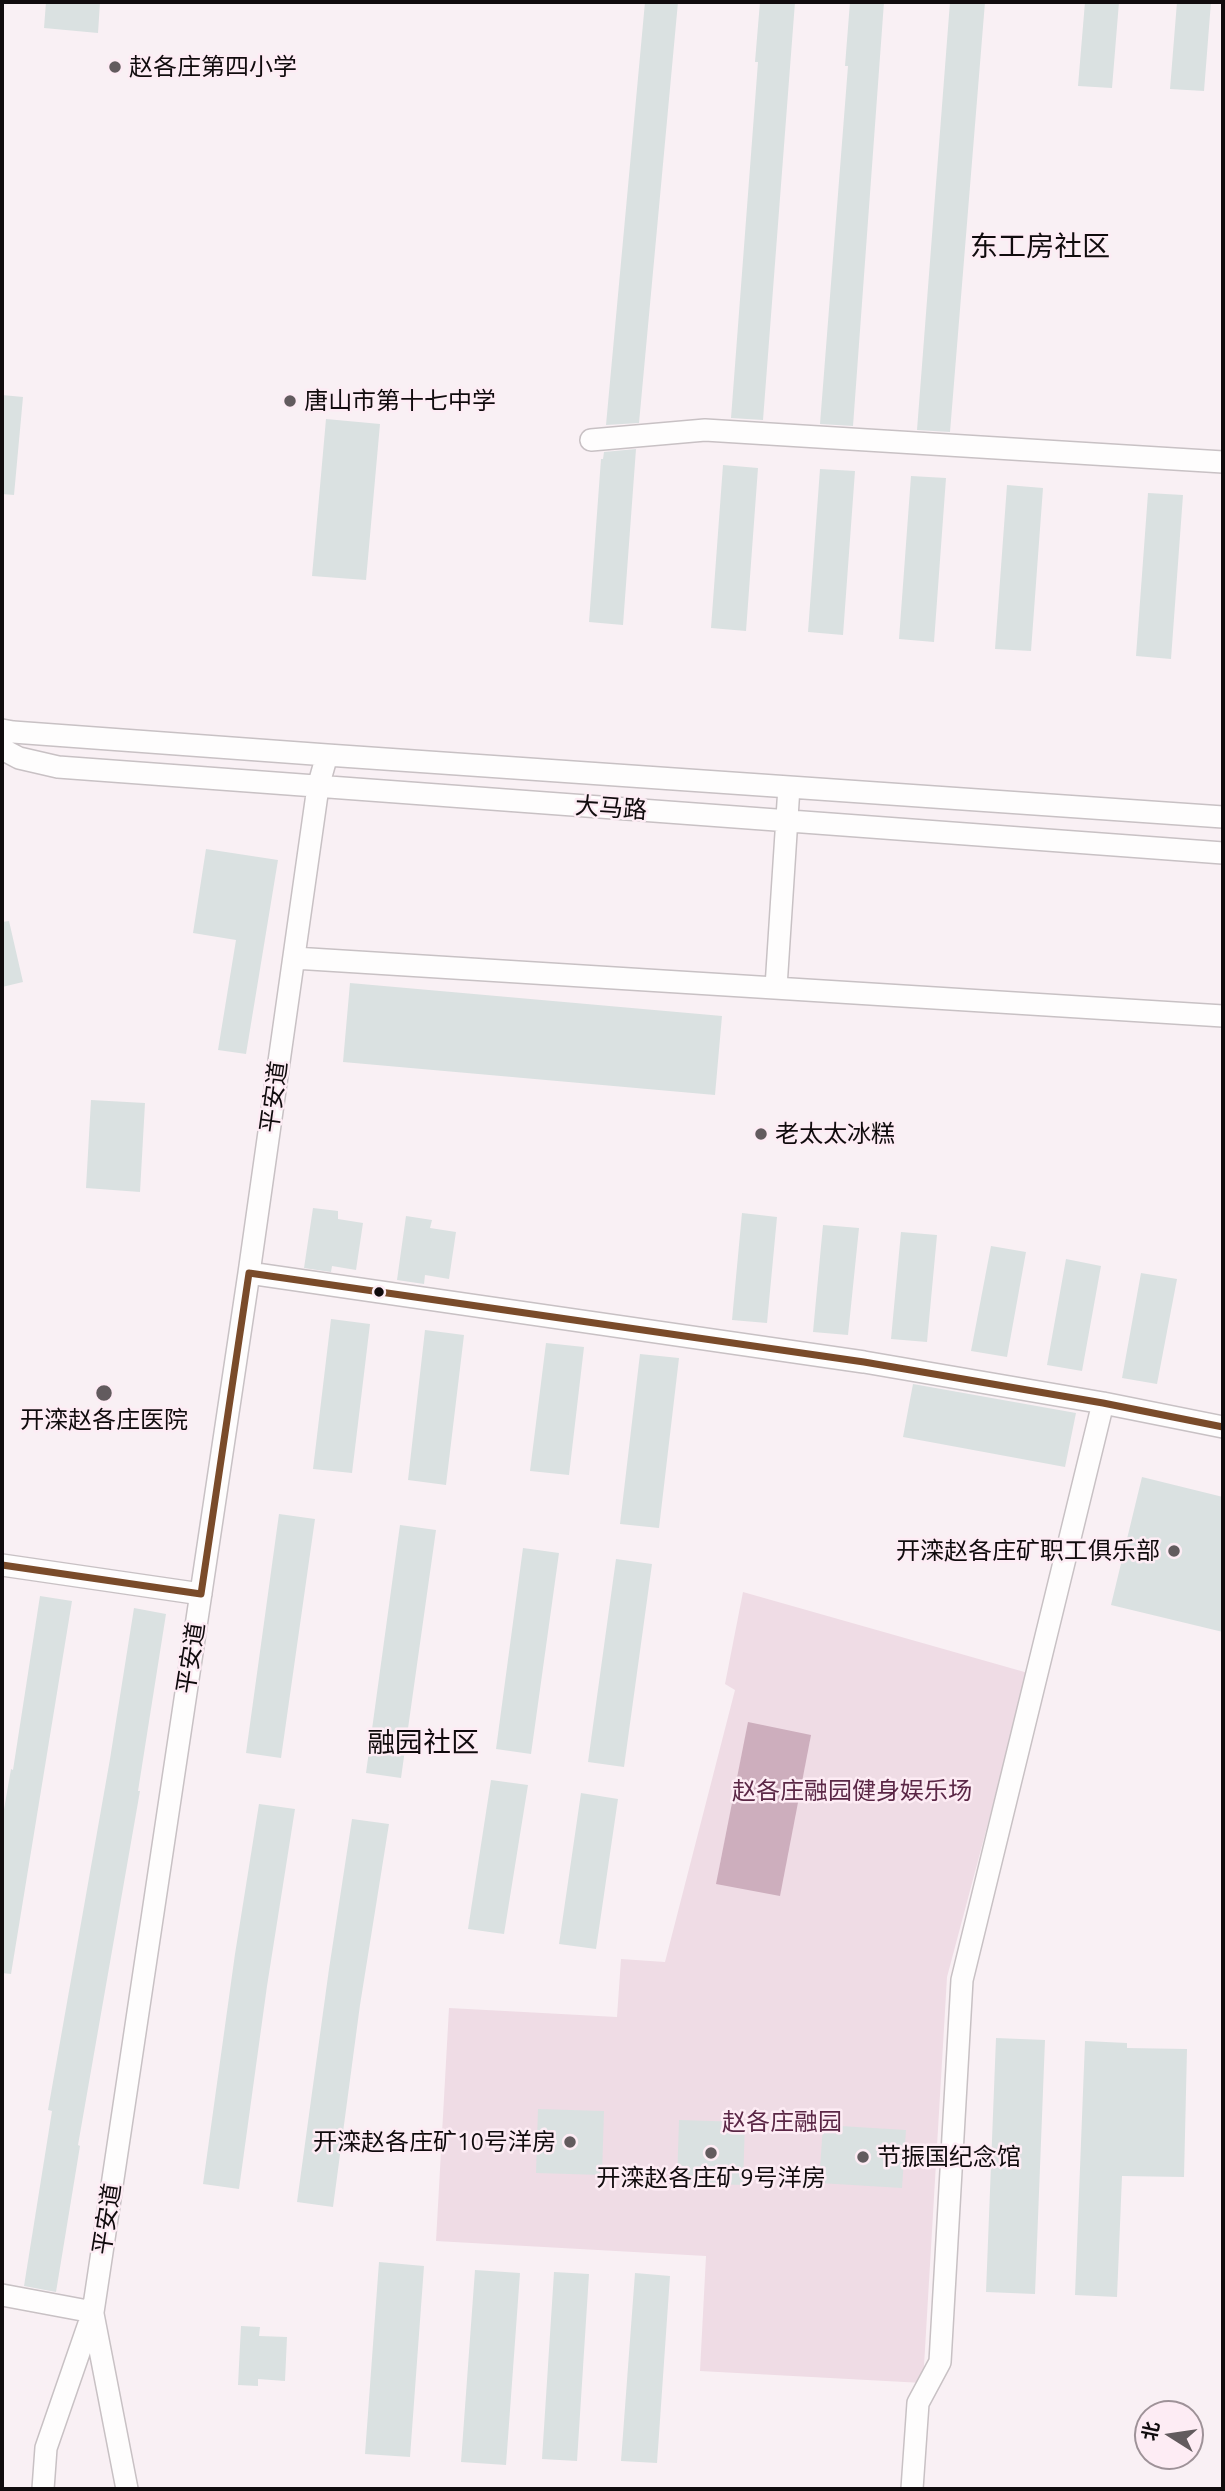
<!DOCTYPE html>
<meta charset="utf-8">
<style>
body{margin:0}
#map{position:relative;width:1225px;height:2491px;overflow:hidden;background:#f9f0f4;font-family:Ubuntu,"Noto Sans SC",sans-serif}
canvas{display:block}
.frame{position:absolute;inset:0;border:4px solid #100b0d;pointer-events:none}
.north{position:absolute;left:1134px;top:2400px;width:70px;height:70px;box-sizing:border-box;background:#fdecf4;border:2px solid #9e9298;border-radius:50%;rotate:282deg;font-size:19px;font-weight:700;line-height:28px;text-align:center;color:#100b0d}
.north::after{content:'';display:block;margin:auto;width:24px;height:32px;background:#625b5e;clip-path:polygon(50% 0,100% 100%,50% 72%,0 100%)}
</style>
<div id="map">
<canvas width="1225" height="2491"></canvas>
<div class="frame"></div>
<div class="north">北</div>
</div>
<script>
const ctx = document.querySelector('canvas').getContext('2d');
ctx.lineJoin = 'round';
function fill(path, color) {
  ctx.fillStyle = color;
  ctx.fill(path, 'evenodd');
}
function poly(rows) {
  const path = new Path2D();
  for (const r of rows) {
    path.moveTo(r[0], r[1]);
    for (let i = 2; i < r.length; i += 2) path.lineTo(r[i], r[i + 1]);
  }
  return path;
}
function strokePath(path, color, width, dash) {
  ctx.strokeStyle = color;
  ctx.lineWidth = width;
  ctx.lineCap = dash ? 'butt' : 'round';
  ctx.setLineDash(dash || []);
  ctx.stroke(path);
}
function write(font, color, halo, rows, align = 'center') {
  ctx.font = font + ' Ubuntu,"Noto Sans SC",sans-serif';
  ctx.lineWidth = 5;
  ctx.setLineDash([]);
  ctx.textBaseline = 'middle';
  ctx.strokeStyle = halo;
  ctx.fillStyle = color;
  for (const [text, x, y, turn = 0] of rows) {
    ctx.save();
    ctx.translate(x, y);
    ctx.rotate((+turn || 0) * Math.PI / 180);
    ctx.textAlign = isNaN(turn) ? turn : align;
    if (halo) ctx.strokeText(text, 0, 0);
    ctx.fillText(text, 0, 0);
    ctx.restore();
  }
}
fill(poly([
 [743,1592,1028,1673,947,1977,923,2383,700,2371,706,2256,436,2241,449,2008,617,2017,621,1959,665,1962,735,1690,725,1684]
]), '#efdce5');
fill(poly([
 [748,1722,811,1735,780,1896,716,1884]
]), '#cdaebd');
fill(poly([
 [46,2,100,2,98,33,44,28],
 [645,2,678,2,639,423,606,425],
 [760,2,795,2,763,420,731,418,758,62,755,62],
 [850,2,884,2,853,426,820,424,848,66,845,66],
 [950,2,985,2,950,432,917,430],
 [1085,2,1119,2,1112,88,1078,86],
 [1177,2,1211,2,1204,91,1170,89],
 [2,395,23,397,14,495,2,494],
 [326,419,380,424,366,580,312,576],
 [636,449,623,625,589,622,601,459,603,459,604,452],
 [723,465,758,468,746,631,711,628],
 [820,469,855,471,843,635,808,632],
 [911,476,946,478,934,642,899,639],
 [1007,485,1043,488,1031,651,995,649],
 [1148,493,1183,495,1171,659,1136,656],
 [206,849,278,860,246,1054,218,1050,236,940,193,933],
 [9,921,23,982,2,987,2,922],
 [350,983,722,1016,715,1095,343,1062],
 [91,1100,145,1103,140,1192,86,1188],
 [313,1208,338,1211,338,1219,363,1223,356,1270,332,1266,331,1272,304,1268],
 [742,1213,777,1217,767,1323,732,1320],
 [406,1216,432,1220,430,1228,456,1232,449,1279,425,1275,424,1284,397,1280],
 [823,1225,859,1228,848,1335,813,1332],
 [901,1232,937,1235,927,1342,891,1339],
 [991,1246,1026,1252,1007,1357,971,1351],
 [1066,1259,1101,1266,1082,1371,1047,1365],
 [1141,1273,1177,1279,1157,1384,1122,1378],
 [331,1319,370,1324,352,1473,313,1469],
 [425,1330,464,1335,446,1485,408,1480],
 [546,1343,584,1347,569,1475,530,1471],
 [640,1354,679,1358,659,1528,620,1524],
 [913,1384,1076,1413,1065,1467,903,1437],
 [1142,1477,1223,1497,1223,1632,1111,1605],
 [279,1514,315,1519,281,1758,246,1753],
 [400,1525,436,1530,401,1778,366,1773],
 [523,1548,559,1553,531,1754,496,1749],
 [616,1559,652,1564,624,1767,588,1762],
 [40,1596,72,1601,11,1974,2,1973,2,1821,11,1769,13,1770],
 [134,1608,166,1614,138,1791,140,1791,78,2145,80,2146,56,2292,24,2286,52,2111,48,2110,110,1759],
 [491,1780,528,1785,504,1934,468,1929],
 [581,1793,618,1799,596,1949,559,1944],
 [259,1804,295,1809,267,1986,239,2189,203,2184,235,1954],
 [352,1819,389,1824,360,2005,333,2207,297,2202,329,1969],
 [996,2038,1045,2040,1035,2294,986,2292],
 [1085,2041,1127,2043,1127,2048,1187,2049,1184,2177,1122,2176,1117,2297,1075,2295],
 [538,2109,604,2111,602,2175,536,2173],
 [679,2120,745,2122,743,2185,677,2183],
 [823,2125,906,2130,902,2188,819,2183],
 [379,2262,424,2266,410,2457,365,2454],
 [475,2270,520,2273,506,2465,461,2462],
 [554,2272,589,2274,577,2461,542,2459],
 [635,2273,670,2276,657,2463,621,2461],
 [241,2326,260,2327,259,2336,287,2337,285,2381,258,2379,258,2386,238,2385]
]), '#dae1e1');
const minor = poly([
 [591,440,705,430,1223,462],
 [2,730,13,732,327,755,1223,817],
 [2,749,19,758,58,767,1223,853],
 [294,958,1223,1016],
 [776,987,789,787],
 [249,1273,864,1362,1103,1403,1223,1427],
 [2,1565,201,1594],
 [2,2295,93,2312],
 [93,2314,127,2489],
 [43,2489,46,2448,93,2312,249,1273,318,787,327,755],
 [912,2489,918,2403,940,2362,962,1980,1103,1403]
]);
strokePath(minor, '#c8c1c4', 24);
strokePath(minor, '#fefdfd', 21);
strokePath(poly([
 [249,1273,864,1362,1103,1403,1223,1427],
 [2,1565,201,1594],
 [201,1594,249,1273]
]), '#7a4b2a', 7);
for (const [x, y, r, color] of [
 [115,67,7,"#625b5e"],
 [290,401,7,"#625b5e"],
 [761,1134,7,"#625b5e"],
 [379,1292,6,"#100b0d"],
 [104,1393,9,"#625b5e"],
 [1174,1551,7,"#625b5e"],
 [570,2142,7,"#625b5e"],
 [711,2153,7,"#625b5e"],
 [863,2157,7,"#625b5e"]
]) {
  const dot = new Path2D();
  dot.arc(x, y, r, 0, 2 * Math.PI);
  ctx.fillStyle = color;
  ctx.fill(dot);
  strokePath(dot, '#fdecf4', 2.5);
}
write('24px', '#100b0d', '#fdecf4', [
 ["赵各庄第四小学",129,67],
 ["唐山市第十七中学",304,401],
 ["老太太冰糕",775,1134],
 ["开滦赵各庄医院",104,1420,"center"],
 ["开滦赵各庄矿职工俱乐部",1160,1551,"right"],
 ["开滦赵各庄矿10号洋房",556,2142,"right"],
 ["节振国纪念馆",877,2157],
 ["开滦赵各庄矿9号洋房",711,2178,"center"]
], 'left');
write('24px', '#100b0d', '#fdecf4', [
 ["大马路",611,808,4],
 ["平安道",274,1097,-82],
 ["平安道",191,1658,-81],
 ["平安道",107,2219,-81]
]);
write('24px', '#5b2746', '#fdecf4', [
 ["赵各庄融园健身娱乐场",852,1791],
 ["赵各庄融园",782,2122]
]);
write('28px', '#100b0d', '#fdecf4', [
 ["东工房社区",1040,247],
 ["融园社区",423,1743]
]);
</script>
